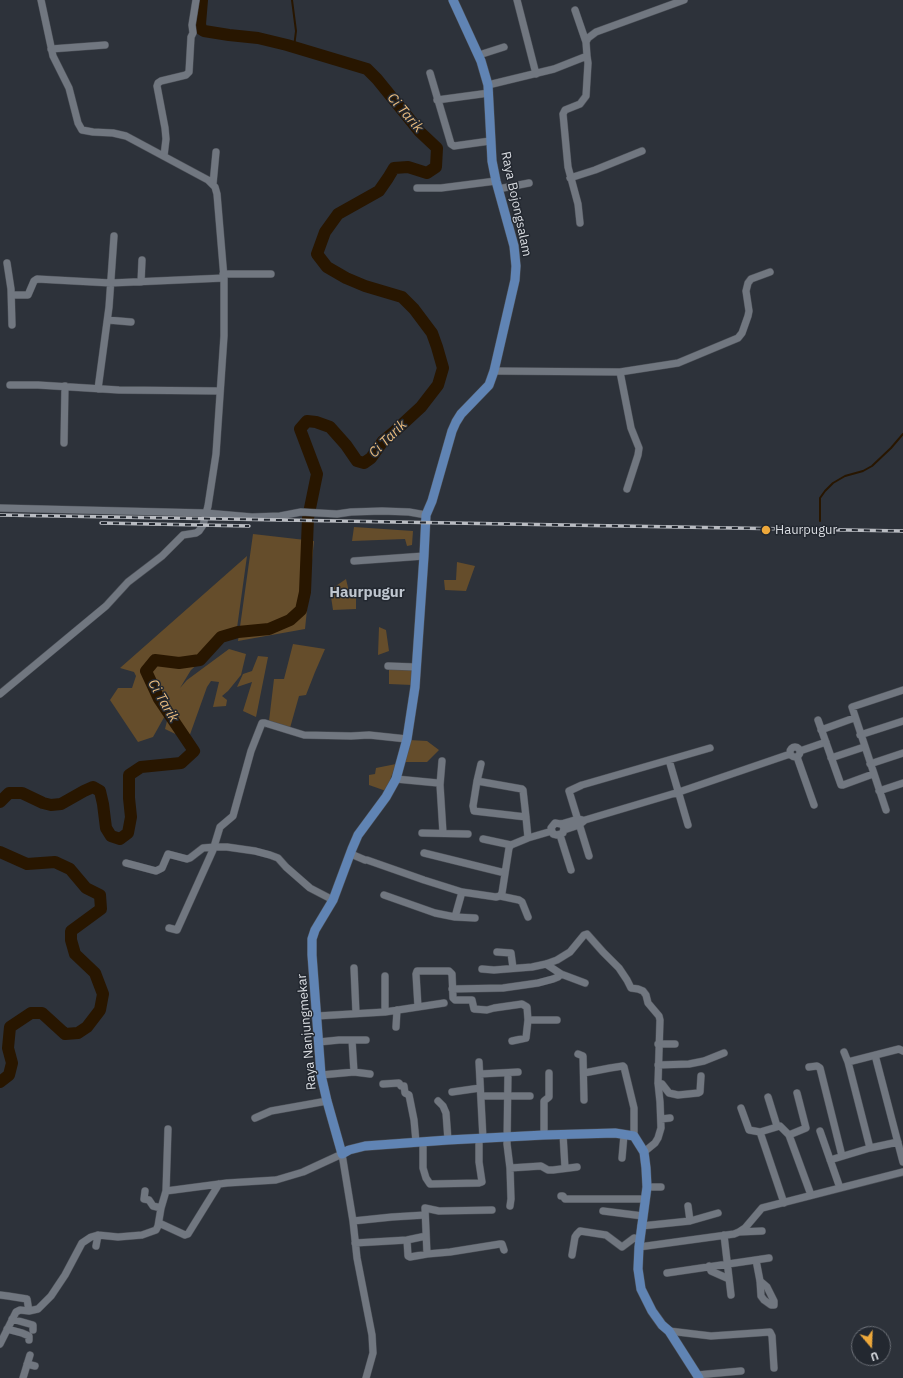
<!DOCTYPE html>
<style>
body{margin:0}
#map{position:relative;width:903px;height:1378px;overflow:hidden;background:#2d323a;font-family:"IBM Plex Sans",sans-serif}
canvas{display:block}
.north{position:absolute;left:851px;top:1326px;width:40px;height:40px;box-sizing:border-box;background:#232830;border:1px solid #6c7077;border-radius:50%;rotate:161deg;font-size:11px;font-weight:700;line-height:16px;text-align:center;color:#d9dce1}
.north::after{content:'';display:block;margin:auto;width:14px;height:18px;background:#eda83b;clip-path:polygon(50% 0,100% 100%,50% 72%,0 100%)}
</style>
<div id="map">
<canvas width="903" height="1378"></canvas>
<div class="north">U</div>
</div>
<script>
const ctx = document.querySelector('canvas').getContext('2d');
ctx.lineJoin = 'round';
function fill(path, color) {
  ctx.fillStyle = color;
  ctx.fill(path, 'evenodd');
}
function poly(rows) {
  const path = new Path2D();
  for (const r of rows) {
    if (r.length === 3) {
      path.moveTo(r[0] + r[2], r[1]);
      path.arc(r[0], r[1], r[2], 0, 2 * Math.PI);
      continue;
    }
    path.moveTo(r[0], r[1]);
    for (let i = 2; i < r.length; i += 2) path.lineTo(r[i], r[i + 1]);
  }
  return path;
}
function strokePath(path, color, width, dash) {
  ctx.strokeStyle = color;
  ctx.lineWidth = width;
  ctx.lineCap = dash ? 'butt' : 'round';
  ctx.setLineDash(dash || []);
  ctx.stroke(path);
}
function write(font, color, halo, rows, align = 'center') {
  ctx.font = font + ' "IBM Plex Sans",sans-serif';
  ctx.lineWidth = 3;
  ctx.setLineDash([]);
  ctx.textBaseline = 'middle';
  ctx.strokeStyle = halo;
  ctx.fillStyle = color;
  for (const [text, x, y, turn = 0] of rows) {
    ctx.save();
    ctx.translate(x, y);
    ctx.rotate((+turn || 0) * Math.PI / 180);
    ctx.textAlign = isNaN(turn) ? turn : align;
    if (halo) ctx.strokeText(text, 0, 0);
    ctx.fillText(text, 0, 0);
    ctx.restore();
  }
}
fill(poly([
 [354,527,413,531,412,545,407,546,405,539,352,541],
 [253,534,314,541,305,629,238,641],
 [247,556,237,628,191,670,180,688,187,680,229,649,246,654,241,675,228,691,222,696,227,700,226,706,213,707,219,682,211,681,207,687,188,740,165,729,171,705,153,737,138,742,110,700,118,688,132,688,136,676,134,672,120,668],
 [457,562,475,566,466,591,445,590,444,580,456,580],
 [346,579,350,596,356,596,356,609,333,610,330,590],
 [379,627,386,630,389,651,378,655],
 [293,644,325,649,315,672,306,695,299,696,290,728,269,721,274,679,284,679],
 [258,656,268,657,256,717,243,711,252,682,237,687,243,674,252,671],
 [389,667,413,669,412,685,389,684],
 [409,740,427,741,439,750,427,762,404,762],
 [396,764,386,791,369,785,369,775,375,774,376,768]
]), '#654d2b');
strokePath(poly([
 [292,0,296,31,294,47],
 [820,521,820,498,825,491,833,483,845,476,863,471,872,466,891,448,903,434]
]), '#281600', 2);
strokePath(poly([
 [0,802,9,793,22,793,43,803,51,805,61,804,84,791,93,787,100,791,103,804,106,828,111,836,120,839,128,833,131,817,129,798,129,775,141,767,181,763,194,751,159,699,146,671,155,660,179,663,200,660,221,637,238,632,269,629,290,620,301,610,305,592,308,518,317,474,300,429,307,421,316,422,330,427,346,445,357,461,364,463,371,458,383,441,395,431,421,407,438,385,443,368,437,347,432,333,414,309,402,297,365,286,346,278,327,267,317,254,325,232,338,214,379,191,388,178,394,168,408,167,427,173,436,167,437,148,420,132,377,79,367,69,287,45,258,38,229,35,204,31,201,29,200,24,202,0],
 [0,852,27,864,55,862,70,869,86,888,100,895,101,909,71,931,71,940,75,954,95,973,103,994,100,1010,87,1027,78,1033,65,1034,42,1013,31,1013,10,1027,8,1048,12,1063,9,1075,0,1082]
]), '#281600', 12);
const minor = poly([
 [517,0,536,74],
 [575,10,586,42],
 [51,49,105,45],
 [479,55,504,47],
 [430,73,451,144,454,146,490,141],
 [488,85,554,69,587,56,586,42,588,38,596,32,684,0],
 [437,100,489,93],
 [164,156,166,139,165,128,157,86,158,83,161,81,186,75,189,72,191,37,193,33,192,25,196,0],
 [570,178,595,170,642,151],
 [213,184,216,152],
 [417,188,441,188,496,181],
 [498,189,529,183],
 [580,223,578,204,568,167,563,114,565,110,580,104,586,96,588,63,587,56],
 [7,263,11,289,12,325],
 [223,274,271,274],
 [141,282,142,260],
 [12,295,28,295,34,281,37,279,111,283,224,278],
 [108,320,131,322],
 [494,371,620,372,678,363,738,338,742,333,748,316,749,311,746,291,748,283,751,279,770,272],
 [620,372,631,428,639,448,638,455,627,489],
 [10,385,38,385,119,390,220,391],
 [98,389,109,307,114,236],
 [64,443,65,386],
 [0,508,206,513,252,517,280,516,301,512,337,514,351,512,382,511,409,512,426,515],
 [354,561,424,556],
 [388,666,416,667],
 [0,694,106,606,128,582,162,556,183,535,196,533,199,531,203,525,208,506,216,454,224,336,224,278,217,194,215,187,208,180,126,136,113,133,93,132,82,130,78,123,69,88,53,56,41,0],
 [818,720,841,785,843,785,873,774],
 [821,730,854,718],
 [860,735,903,721],
 [795,752,5],
 [800,751,826,742],
 [797,757,814,805],
 [831,758,864,747],
 [669,760,688,825],
 [870,764,903,753],
 [396,779,438,783,440,785,443,833],
 [477,781,481,764],
 [440,785,442,761],
 [879,791,903,783],
 [886,810,852,707,903,690],
 [561,824,564,827,563,833,557,835,553,834,551,828,555,823,561,824,578,819,582,820],
 [564,830,579,825,585,820,679,792,790,754],
 [422,833,468,834],
 [560,835,571,870],
 [528,838,552,831],
 [483,839,511,845],
 [424,853,505,873],
 [351,854,365,860],
 [589,856,569,791,582,785,710,748],
 [367,860,424,880,462,892,496,897,500,896,502,893,509,848,511,845,528,838,526,817,523,790,522,789,477,781,473,806,474,811,526,817],
 [126,863,156,871,162,868,168,854,187,859,190,858,203,848,214,847,227,847,255,851,270,855,278,858,286,867,310,888,333,900],
 [462,892,455,917,475,918],
 [384,895,435,913,455,917],
 [500,896,519,900,522,902,528,917],
 [169,928,177,930,213,850,220,827,233,816,251,751,262,723,265,723,304,735,351,736,369,735,407,739],
 [497,952,511,953,513,968],
 [546,964,561,974,585,983],
 [354,968,356,1013],
 [482,969,494,970,532,967,546,964,557,960,570,952,584,935,587,934,603,952,619,968,627,980,631,988,638,989,643,991,646,995,648,1003,659,1016,660,1020,658,1083,660,1102,661,1128,658,1138,655,1143,644,1152],
 [385,976,385,1012],
 [452,989,503,988,538,983,553,979,558,977,561,974],
 [418,1007,416,974,417,971,449,971,452,974,453,998,455,1000,472,1000,474,1009,487,1010,494,1008,522,1004,527,1007,528,1020,526,1038,512,1041],
 [317,1016,385,1012,444,1003],
 [528,1020,557,1020],
 [396,1027,397,1010],
 [352,1040,354,1072],
 [319,1042,339,1040,366,1040],
 [658,1044,675,1044],
 [844,1052,848,1062,870,1148],
 [578,1054,583,1056,584,1100],
 [875,1055,903,1162],
 [479,1062,483,1139],
 [848,1062,899,1049,903,1051],
 [658,1065,689,1064,704,1061,724,1053],
 [809,1067,817,1066,820,1068,842,1156],
 [508,1073,507,1144,510,1168,511,1199,510,1206],
 [584,1073,610,1068,623,1066,624,1067,634,1108,634,1136],
 [480,1074,518,1072],
 [321,1075,354,1072,370,1074],
 [658,1083,662,1084,669,1093,678,1095,698,1093,700,1092,701,1076],
 [383,1084,399,1083,401,1086,404,1086,405,1093,409,1095,414,1120,416,1142],
 [452,1092,480,1088],
 [481,1096,530,1096],
 [768,1097,777,1126],
 [438,1101,443,1106,446,1113,448,1140],
 [741,1108,749,1130,760,1132,784,1203],
 [255,1118,271,1111,327,1101],
 [661,1119,670,1118],
 [820,1131,840,1188],
 [760,1132,780,1126,789,1135,806,1128,797,1093],
 [563,1134,565,1168],
 [544,1135,544,1101,549,1097,549,1073],
 [789,1135,811,1195],
 [423,1142,423,1168,426,1178,430,1184,479,1183,482,1182,479,1162,479,1139],
 [622,1158,624,1135],
 [830,1160,870,1148,898,1142],
 [510,1168,541,1166,548,1170,553,1170,577,1167],
 [647,1187,661,1187],
 [145,1191,144,1199,149,1200,153,1206,161,1208],
 [166,1191,168,1129],
 [561,1196,563,1196,565,1199,645,1199],
 [688,1206,690,1221],
 [603,1211,643,1216],
 [353,1221,392,1217,425,1215],
 [159,1223,185,1235,188,1234,219,1184],
 [641,1226,690,1221,718,1213],
 [739,1232,762,1231],
 [724,1235,731,1295],
 [407,1240,408,1256,410,1257,427,1254,450,1252,500,1244,502,1244,504,1250],
 [355,1243,407,1240,426,1236],
 [96,1246,98,1235],
 [639,1247,734,1234,739,1232,745,1228,762,1208,903,1172],
 [427,1254,425,1208,439,1211,492,1210],
 [572,1255,575,1237,577,1234,580,1231,606,1235,622,1247,634,1238,639,1239],
 [756,1260,760,1281,761,1296,764,1300,771,1305,774,1305,774,1301,767,1287,760,1281],
 [709,1266,711,1271,729,1279],
 [667,1273,769,1258],
 [0,1295,8,1296,27,1299,29,1311],
 [12,1319,33,1325,33,1330],
 [7,1329,22,1333,29,1336,29,1340],
 [669,1331,711,1336,770,1332,772,1336,774,1368],
 [0,1344,16,1312,20,1310,29,1311,38,1309,51,1296,65,1275,82,1243,91,1237,98,1235,118,1237,142,1235,156,1230,158,1226,161,1208,166,1191,227,1183,276,1180,303,1172,342,1154,353,1221,357,1258,372,1335,373,1353,366,1378],
 [27,1364,35,1366],
 [697,1375,741,1371],
 [23,1378,30,1355]
]);
const major = poly([
 [453,0,481,61,488,85,492,161,496,181,514,246,516,266,515,280,494,371,489,385,461,414,456,422,452,431,432,501,426,515,424,556,415,687,407,739,396,779,386,797,358,835,352,849,333,900,315,930,312,939,312,955,321,1075,327,1101,342,1154,349,1150,365,1146,448,1140,544,1135,615,1133,634,1136,644,1152,646,1168,647,1187,639,1247,638,1269,641,1289,652,1311,662,1325,669,1331,699,1378]
]);
strokePath(minor, '#4c5057', 8);
strokePath(major, '#4c5057', 10);
strokePath(minor, '#717780', 7);
strokePath(major, '#6084b4', 9);
const rail = poly([
 [0,515,903,531],
 [101,523,249,526]
]);
strokePath(rail, '#b9bcc2', 3.5);
strokePath(rail, '#232830', 2, [6]);
for (const [x, y, r, color] of [
 [766,530,5,"#eda83b"]
]) {
  const dot = new Path2D();
  dot.arc(x, y, r, 0, 2 * Math.PI);
  ctx.fillStyle = color;
  ctx.fill(dot);
  strokePath(dot, '#232830', 1.5);
}
write('13px', '#d9dce1', '#232830', [
 ["Raya Bojongsalam",516,204,78],
 ["Raya Nanjungmekar",307,1032,-95]
]);
write('13px', '#d9dce1', '#232830', [
 ["Haurpugur",775,530]
], 'left');
write('italic 14px', '#eabc7e', '#232830', [
 ["Ci Tarik",405,113,49],
 ["Ci Tarik",388,439,-45],
 ["Ci Tarik",163,701,60]
]);
write('bold 15px', '#bfc6cf', '#232830', [
 ["Haurpugur",367,593]
]);
</script>
